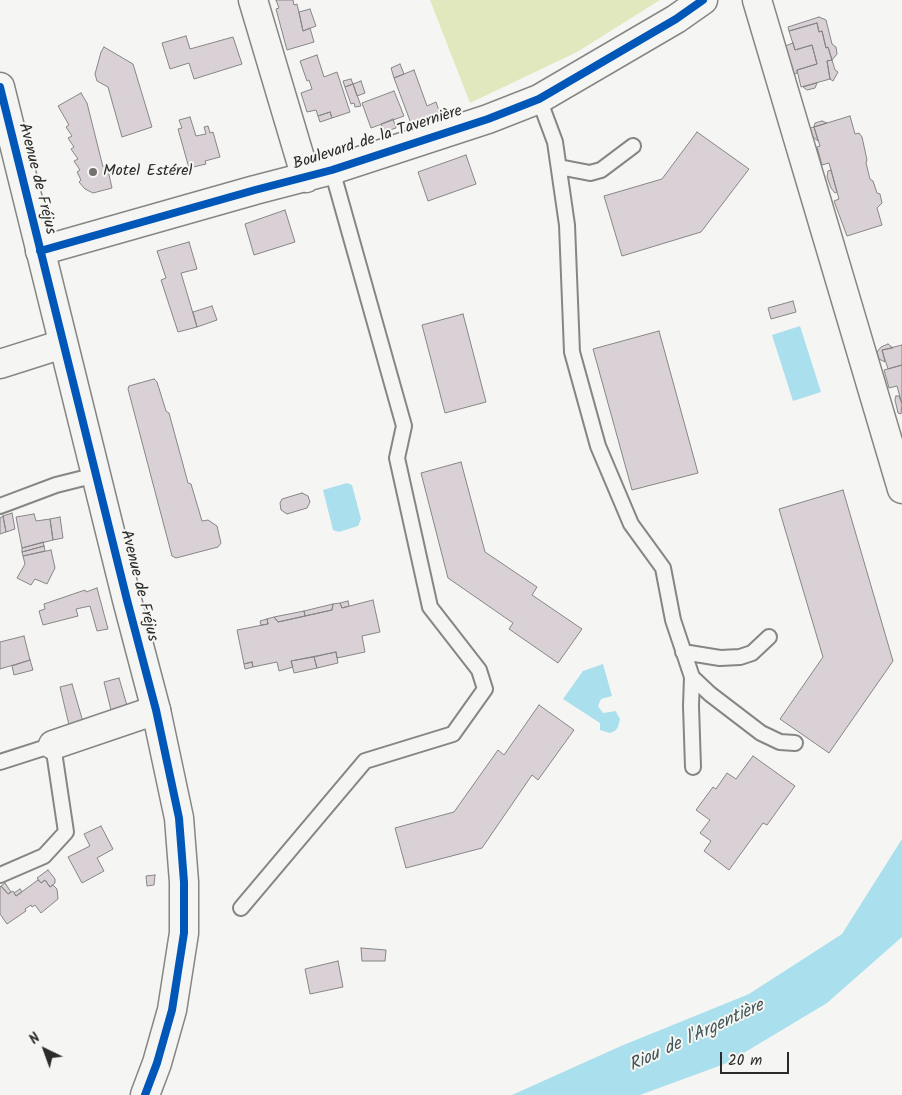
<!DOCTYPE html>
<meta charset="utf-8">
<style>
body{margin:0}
#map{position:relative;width:902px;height:1095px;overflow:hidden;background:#f5f5f3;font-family:Kalam,sans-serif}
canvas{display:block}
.north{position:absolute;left:20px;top:1025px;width:50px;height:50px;-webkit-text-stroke:4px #f6f6f2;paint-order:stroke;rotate:318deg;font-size:14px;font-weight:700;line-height:20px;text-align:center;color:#2b2b2b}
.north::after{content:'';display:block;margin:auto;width:18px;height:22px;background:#2b2b2b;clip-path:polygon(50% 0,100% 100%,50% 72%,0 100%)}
.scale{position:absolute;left:720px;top:1052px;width:69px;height:22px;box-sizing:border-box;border:2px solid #2b2b2b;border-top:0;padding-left:6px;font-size:15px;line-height:18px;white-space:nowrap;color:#2b2b2b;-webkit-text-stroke:4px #f6f6f2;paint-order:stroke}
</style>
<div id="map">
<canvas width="902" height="1095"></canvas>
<div class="north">N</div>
<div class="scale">20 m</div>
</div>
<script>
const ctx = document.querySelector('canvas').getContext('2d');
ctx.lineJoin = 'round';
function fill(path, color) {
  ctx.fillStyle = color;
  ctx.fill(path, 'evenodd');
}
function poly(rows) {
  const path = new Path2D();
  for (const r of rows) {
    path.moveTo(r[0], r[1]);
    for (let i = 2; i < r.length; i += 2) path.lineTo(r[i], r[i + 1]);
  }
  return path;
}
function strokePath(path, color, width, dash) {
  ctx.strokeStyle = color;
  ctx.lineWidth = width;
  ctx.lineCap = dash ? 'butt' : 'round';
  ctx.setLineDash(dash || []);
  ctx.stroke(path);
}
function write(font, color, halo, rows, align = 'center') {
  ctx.font = font + ' Kalam,sans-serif';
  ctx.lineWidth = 4;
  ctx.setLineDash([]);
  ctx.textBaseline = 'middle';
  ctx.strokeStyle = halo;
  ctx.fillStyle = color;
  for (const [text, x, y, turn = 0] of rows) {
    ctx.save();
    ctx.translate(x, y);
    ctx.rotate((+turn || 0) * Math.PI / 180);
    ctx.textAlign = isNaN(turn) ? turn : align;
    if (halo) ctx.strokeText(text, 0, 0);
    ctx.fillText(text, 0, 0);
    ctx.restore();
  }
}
fill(poly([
 [430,0,660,0,577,52,470,103]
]), '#e2e8bd');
fill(poly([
 [800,326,821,392,793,401,772,335],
 [347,483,352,485,361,519,358,526,339,532,333,530,323,490],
 [603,664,612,696,601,699,598,706,603,713,616,711,617,714,620,719,618,727,615,731,610,733,600,730,600,723,563,699,583,671],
 [902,839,902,937,827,1003,727,1063,640,1095,512,1095,621,1046,749,994,842,934]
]), '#aadfed');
const building = poly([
 [276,0,293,0,294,5,297,4,303,31,310,28,314,42,287,50,276,9,279,8,276,0],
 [310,9,316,26,303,31,299,12,310,9],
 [819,17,826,20,832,44,836,47,837,54,832,60,828,47,826,48,822,31,819,32,817,23,789,31,788,27,819,17],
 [817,23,819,32,822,31,826,48,828,47,832,60,827,61,830,79,801,87,797,70,817,64,812,45,795,50,789,31,817,23],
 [186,36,190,49,233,37,242,64,194,79,189,63,170,69,162,43,186,36],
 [793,43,795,50,812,45,817,64,797,70,797,73,793,75,785,46,793,43],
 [104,47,133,64,152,127,122,137,108,87,97,81,95,74,101,52,104,47],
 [317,55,324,77,337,72,350,112,332,118,330,112,318,116,316,110,307,112,301,93,312,89,309,80,307,81,300,61,317,55],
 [832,60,835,70,838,72,833,81,830,79,827,61,832,60],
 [400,64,404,74,394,78,391,68,400,64],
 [414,70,427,106,436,102,441,116,412,126,394,78,414,70],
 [351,79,353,84,345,87,343,81,351,79],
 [361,81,365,93,357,96,353,84,361,81],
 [817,83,815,88,807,90,803,87,817,83],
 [353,84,361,106,355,107,354,103,351,104,345,87,353,84],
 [394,91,404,116,371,128,362,103,394,91],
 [81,93,87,103,103,167,107,166,112,188,93,193,85,189,79,182,81,180,77,172,80,170,74,161,78,159,71,149,74,147,68,138,72,136,66,127,69,125,58,106,81,93],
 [330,112,332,118,320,122,318,116,330,112],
 [850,116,855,134,859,133,862,137,867,160,866,163,870,179,873,181,877,193,880,194,882,203,877,208,882,225,847,236,834,201,839,199,829,163,822,165,817,147,820,146,814,127,850,116],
 [190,117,196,136,206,134,204,127,208,126,210,133,213,132,220,157,205,161,206,164,189,168,178,129,182,128,179,120,190,117],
 [393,119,396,128,384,132,381,124,393,119],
 [822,121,827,123,814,127,815,123,822,121],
 [814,127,818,141,813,137,810,128,814,127],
 [697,132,749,169,701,232,622,256,604,196,662,179,697,132],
 [466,155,476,184,428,201,418,172,466,155],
 [831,170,837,192,835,193,831,188,827,177,828,171,831,170],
 [285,210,295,242,254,255,245,224,285,210],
 [189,242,197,269,181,273,197,327,178,332,161,280,166,278,157,251,189,242],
 [793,301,796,312,771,319,768,308,793,301],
 [212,306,217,320,197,327,193,312,212,306],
 [463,314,486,402,445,413,422,325,463,314],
 [659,331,698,473,632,490,593,349,659,331],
 [888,344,893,348,882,350,885,362,879,359,877,352,881,347,888,344],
 [902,345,902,365,888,369,882,350,902,345],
 [902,365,902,404,897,386,889,388,884,370,902,365],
 [154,379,157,382,166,411,169,413,188,483,191,484,202,521,208,520,217,526,221,543,218,547,176,558,172,556,128,389,129,386,154,379],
 [896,396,899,396,902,404,901,414,898,413,895,400,896,396],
 [461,462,485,552,537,587,532,595,582,629,558,663,509,629,513,623,448,578,421,473,461,462],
 [843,490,893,661,829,753,780,719,823,657,779,509,843,490],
 [302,493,308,496,310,502,307,508,287,514,281,510,280,503,282,499,302,493],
 [12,513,15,529,6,532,3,516,12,513],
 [34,514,36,521,50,519,53,540,22,548,16,517,34,514],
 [3,516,6,532,0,534,0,518,3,516],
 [60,517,63,538,53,540,50,519,60,517],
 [43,542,44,546,22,552,22,548,43,542],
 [44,546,45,551,23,556,22,552,44,546],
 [51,550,55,568,47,584,35,579,31,585,17,578,25,564,23,556,51,550],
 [97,588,108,629,97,631,90,606,76,609,78,616,43,625,39,611,45,609,44,604,85,590,86,592,97,588],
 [373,600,380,632,362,636,365,652,337,658,336,652,291,661,293,667,279,671,277,662,253,667,252,662,244,664,237,630,268,624,267,619,274,617,278,622,332,610,333,604,340,603,342,608,373,600],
 [348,601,349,606,342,608,340,603,348,601],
 [333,604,332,610,305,616,304,611,333,604],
 [304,611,305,616,278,622,274,617,304,611],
 [267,619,268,624,261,625,260,621,267,619],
 [24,636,30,660,0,669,0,642,24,636],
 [336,652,338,663,317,668,314,657,336,652],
 [314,657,317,668,294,673,291,661,314,657],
 [30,660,33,670,14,675,12,666,30,660],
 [252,662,253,667,245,669,244,664,252,662],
 [119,678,128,709,112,714,104,682,119,678],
 [72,684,83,722,69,725,60,687,72,684],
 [539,705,574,730,538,780,532,775,482,848,406,868,395,828,454,812,498,750,504,755,539,705],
 [753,756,795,786,767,825,763,823,729,870,704,851,711,841,700,833,710,820,696,810,713,787,716,789,727,773,736,779,753,756],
 [101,826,113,849,97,858,104,871,82,883,68,857,90,846,84,834,101,826],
 [48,870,55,879,55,883,50,887,45,880,41,883,37,878,48,870],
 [155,875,154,885,147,886,146,876,155,875],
 [38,880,41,883,45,880,50,887,53,885,57,889,58,899,41,913,35,905,32,907,31,905,25,909,26,911,7,924,0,914,0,887,1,886,8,894,13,891,16,896,38,880],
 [5,883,11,892,8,894,1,886,5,883],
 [20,889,22,892,16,896,14,893,20,889],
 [361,948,386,950,385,961,362,961,361,948],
 [338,961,343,987,310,994,305,969,338,961]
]);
fill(building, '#dad1d7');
strokePath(building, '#868685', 1);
const lane = poly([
 [539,99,555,142,567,225,572,352,598,446,631,524,663,568,673,620,692,677,710,694,761,733,780,742,795,743],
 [559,167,590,173,601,170,633,146],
 [0,506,56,485,96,475],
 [683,652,720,658,740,657,752,653,769,637],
 [692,677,691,706,693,767],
 [0,762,53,745,66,832,44,856,0,875],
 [241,908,365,761,453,734,485,689,479,670,430,607,397,458,404,426,332,170]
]);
const street = poly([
 [253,0,306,178],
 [757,0,902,489],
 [40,251,255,190,332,170,488,119,539,99,676,19,703,0],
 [0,364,63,344],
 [53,745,156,710]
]);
const primary = poly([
 [0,87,127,600,156,710,179,818,184,882,184,933,172,1010,157,1063,145,1095]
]);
strokePath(lane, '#868685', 18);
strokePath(street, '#868685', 31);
strokePath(primary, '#868685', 31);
strokePath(lane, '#f5f5f3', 14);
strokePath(street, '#f5f5f3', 28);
strokePath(primary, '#f5f5f3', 28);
strokePath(poly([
 [0,87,127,600,156,710,179,818,184,882,184,933,172,1010,157,1063,145,1095],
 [40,251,255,190,332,170,488,119,539,99,676,19,703,0]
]), '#0057b8', 8);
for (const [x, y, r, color] of [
 [93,172,5,"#727271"]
]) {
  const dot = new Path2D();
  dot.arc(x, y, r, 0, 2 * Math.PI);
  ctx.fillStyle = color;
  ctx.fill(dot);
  strokePath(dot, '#f6f6f2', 2);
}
write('16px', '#2b2b2b', '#f6f6f2', [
 ["Boulevard de la Tavernière",378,139,-18],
 ["Avenue de Fréjus",36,179,76],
 ["Avenue de Fréjus",138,586,76]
]);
write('16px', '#2b2b2b', '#f6f6f2', [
 ["Motel Estérel",103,172]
], 'left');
write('italic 18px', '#43565b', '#f6f6f2', [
 ["Riou de l'Argentière",697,1037,-25]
]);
</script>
